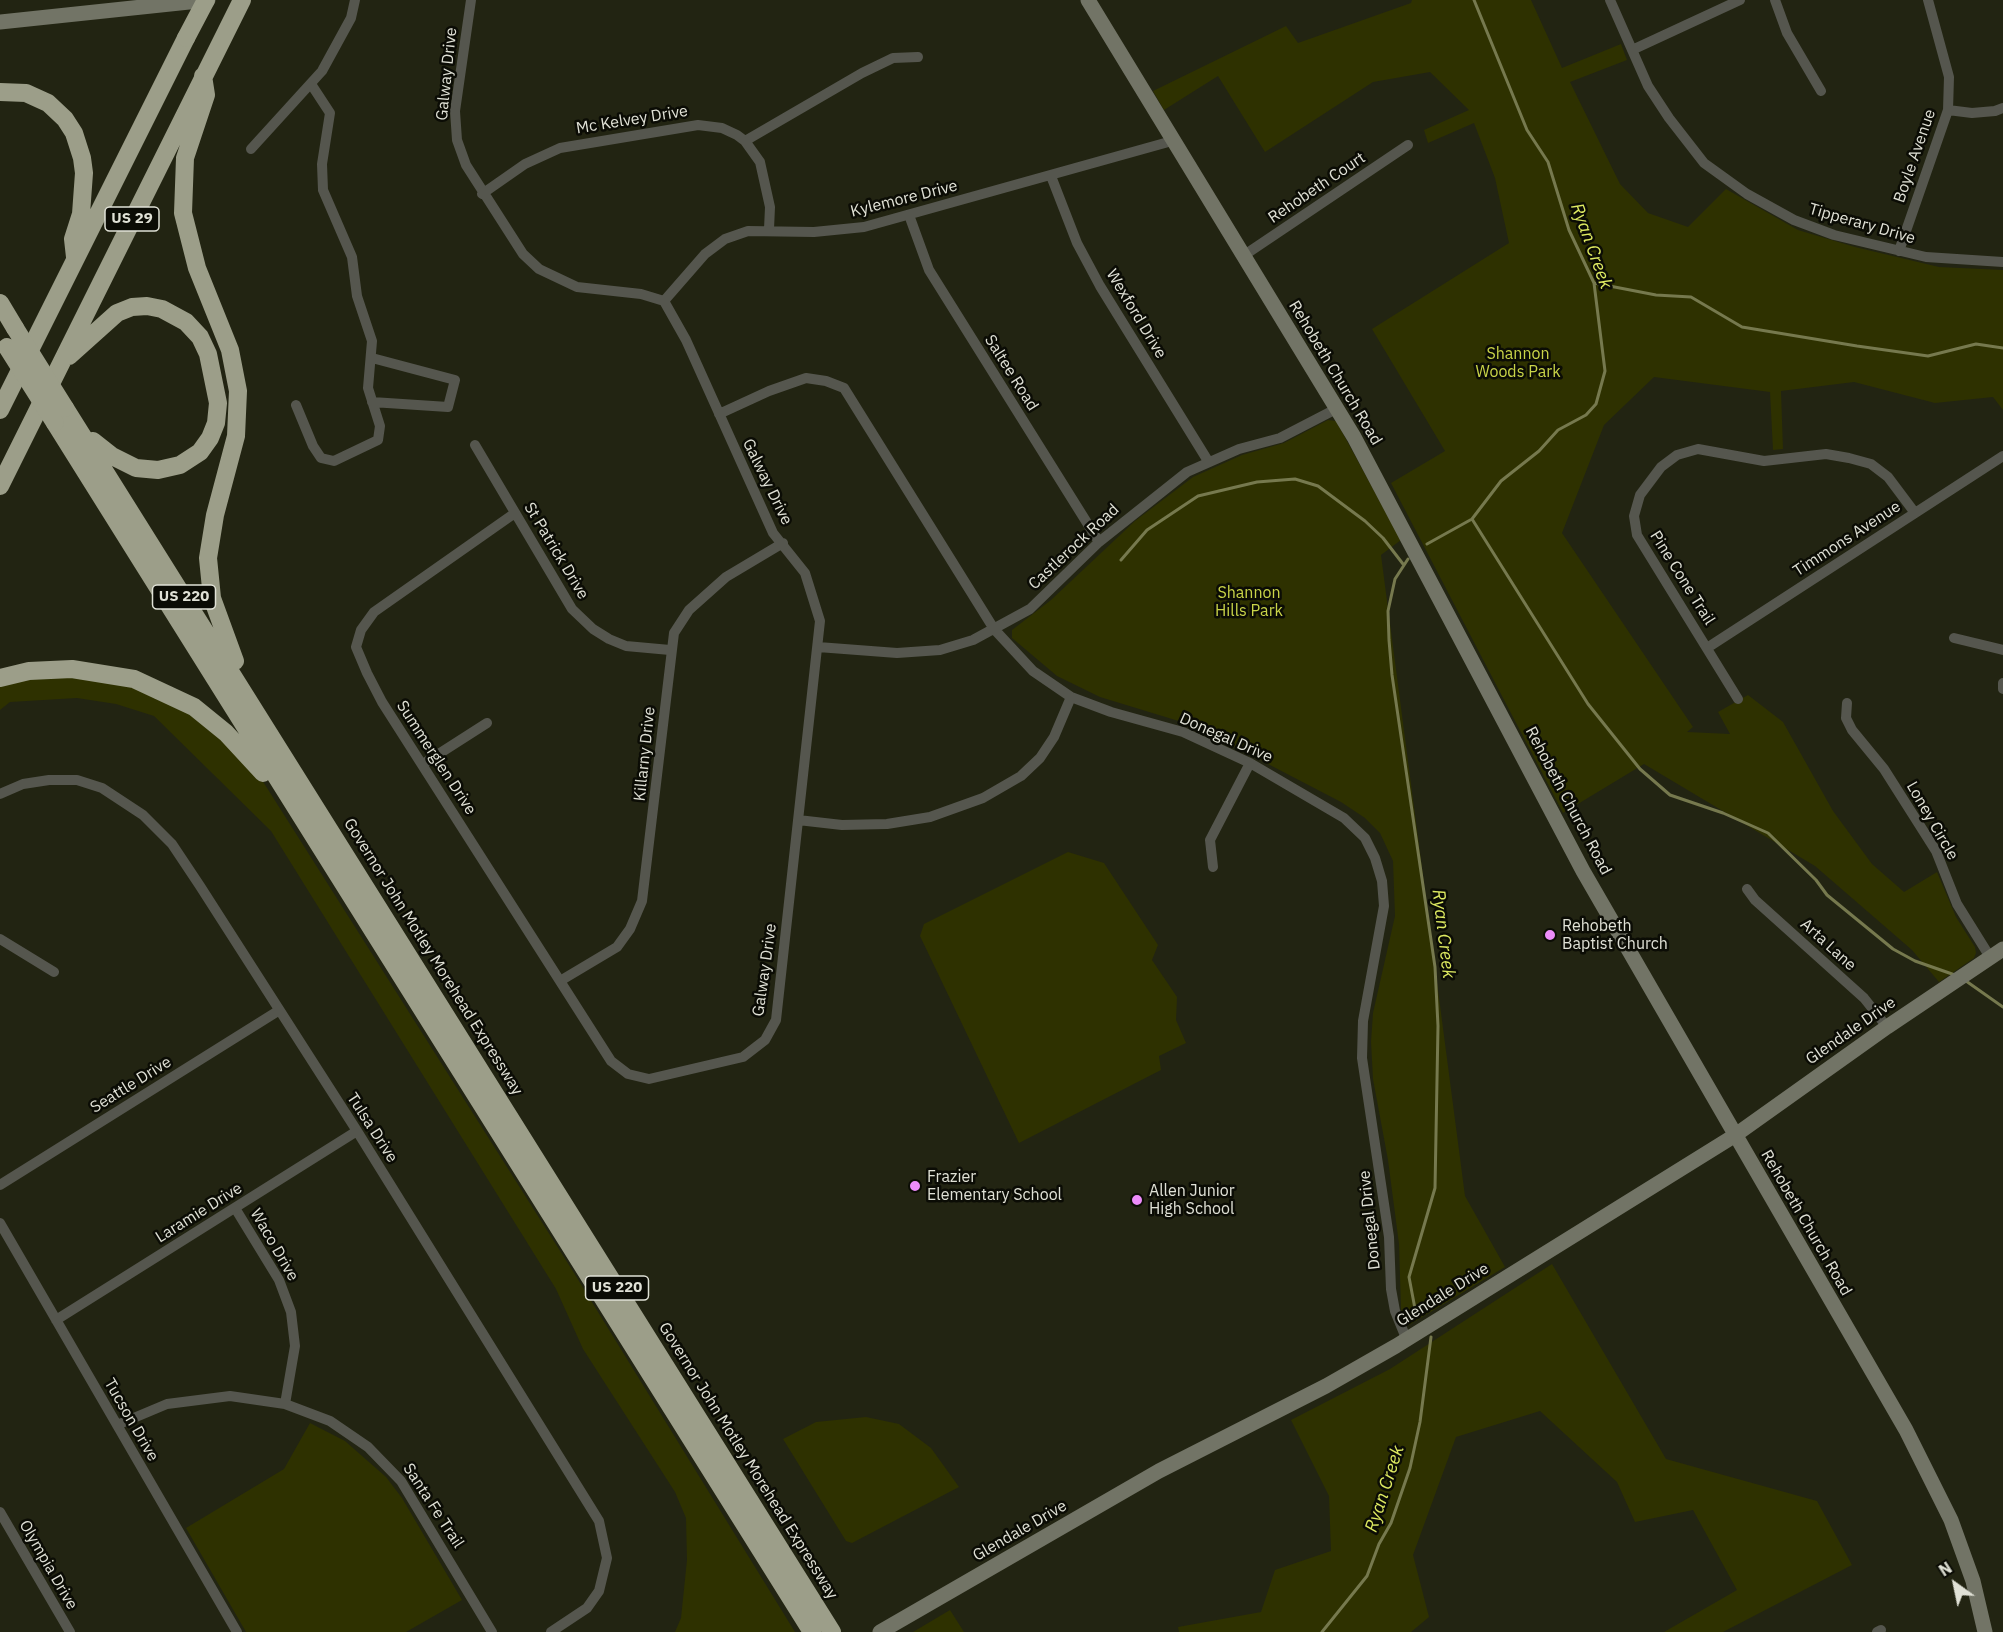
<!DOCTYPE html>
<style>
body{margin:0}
#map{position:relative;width:2003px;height:1632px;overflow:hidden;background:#222412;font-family:"IBM Plex Sans",sans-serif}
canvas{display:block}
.north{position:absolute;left:1925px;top:1554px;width:60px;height:60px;-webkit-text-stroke:4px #0b0c05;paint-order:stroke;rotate:327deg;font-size:16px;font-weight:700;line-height:24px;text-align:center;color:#e0e1d6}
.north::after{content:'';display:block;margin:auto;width:21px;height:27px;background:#e0e1d6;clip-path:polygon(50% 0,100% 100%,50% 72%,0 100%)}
</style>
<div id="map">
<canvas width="2003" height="1632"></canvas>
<div class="north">N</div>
</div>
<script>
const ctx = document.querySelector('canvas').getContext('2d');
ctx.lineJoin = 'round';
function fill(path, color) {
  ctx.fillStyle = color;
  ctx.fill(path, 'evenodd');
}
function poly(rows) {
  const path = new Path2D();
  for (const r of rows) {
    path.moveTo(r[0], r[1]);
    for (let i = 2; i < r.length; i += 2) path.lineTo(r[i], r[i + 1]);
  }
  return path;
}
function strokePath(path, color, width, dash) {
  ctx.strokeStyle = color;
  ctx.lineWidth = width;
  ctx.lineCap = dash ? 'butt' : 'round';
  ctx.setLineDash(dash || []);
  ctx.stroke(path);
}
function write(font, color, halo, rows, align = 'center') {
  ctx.font = font + ' "IBM Plex Sans",sans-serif';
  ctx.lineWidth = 5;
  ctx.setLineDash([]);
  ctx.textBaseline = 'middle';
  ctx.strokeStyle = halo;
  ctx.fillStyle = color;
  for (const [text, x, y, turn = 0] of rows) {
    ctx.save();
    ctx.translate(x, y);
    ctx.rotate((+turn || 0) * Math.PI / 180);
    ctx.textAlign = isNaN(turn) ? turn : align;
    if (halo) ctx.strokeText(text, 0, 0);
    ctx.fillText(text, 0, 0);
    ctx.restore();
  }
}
fill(poly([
 [1412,0,1531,0,1562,68,1621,44,1627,60,1570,82,1620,184,1648,213,1688,227,1726,189,1798,230,1855,247,1939,267,2003,270,2003,410,1993,397,1935,403,1854,382,1781,391,1783,449,1773,450,1770,392,1654,377,1604,425,1562,533,1693,727,1687,732,1730,734,1718,712,1748,695,1783,722,1833,811,1872,864,1904,892,1937,872,1956,917,1975,947,1976,953,1974,958,1939,982,1912,950,1815,866,1644,764,1563,813,1391,483,1445,451,1372,329,1509,243,1495,178,1474,123,1428,143,1424,130,1469,110,1430,72,1373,82,1265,152,1218,76,1164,110,1153,91,1286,26,1298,43,1411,3],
 [1328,420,1336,421,1401,540,1381,555,1465,1196,1505,1267,1409,1325,1401,1309,1399,1244,1388,1160,1373,1079,1371,1042,1373,1013,1395,916,1393,861,1380,833,1365,818,1341,802,1195,726,1100,697,1057,676,1012,638,1012,630,1051,600,1135,521,1193,477,1242,455,1284,443],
 [76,676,115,682,154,693,181,706,217,732,262,780,574,1273,795,1632,675,1632,681,1618,687,1560,686,1518,675,1492,583,1349,556,1289,271,831,154,716,116,704,77,698,10,702,0,710,0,686,41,677],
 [1068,852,1104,863,1158,945,1152,960,1177,997,1176,1020,1186,1043,1159,1056,1161,1070,1019,1143,920,936,924,924],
 [1552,1264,1666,1459,1817,1501,1852,1565,1723,1632,1664,1632,1737,1590,1693,1510,1635,1522,1617,1482,1540,1411,1456,1437,1413,1555,1429,1617,1411,1632,1179,1632,1178,1627,1261,1612,1275,1570,1331,1551,1329,1496,1291,1420,1390,1369],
 [866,1417,899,1424,931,1448,959,1487,852,1543,846,1541,783,1439,816,1422],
 [310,1423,345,1441,386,1477,402,1498,462,1600,406,1632,246,1632,186,1528,284,1469],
 [950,1610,964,1632,913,1632]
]), '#2e3100');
strokePath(poly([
 [1594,283,1656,295,1691,297,1742,327,1857,346,1928,356,1976,344,2003,348],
 [1472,519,1588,704,1640,769,1670,795,1723,813,1768,833,1816,880,1827,895,1893,949,1915,961,1955,975],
 [1427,544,1472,519,1501,481,1539,451,1558,430,1586,415,1596,404,1605,371,1594,283,1569,230,1548,162,1527,130,1474,0],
 [1408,559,1395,579,1388,611,1389,640,1392,675,1435,967,1438,1026,1435,1188,1409,1277,1416,1314],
 [1121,560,1147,530,1198,496,1257,482,1295,479,1318,486,1365,521,1383,538,1403,564],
 [1966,981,2003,1007],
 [1322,1632,1367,1576,1379,1544,1391,1523,1410,1468,1420,1422,1431,1337]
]), '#76794e', 3);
strokePath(poly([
 [471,0,455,111,457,140,466,165,523,254,539,269,577,287,641,294,664,301,686,340,773,533,805,573,820,621,776,1020,765,1040,743,1057,649,1079,628,1074,611,1061,382,702,367,673,356,647,361,630,374,612,515,513],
 [1610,0,1648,86,1669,118,1704,163,1747,194,1794,220,1834,235,1926,257,2003,262],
 [1775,0,1787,33,1821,91],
 [1632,50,1740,0],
 [1948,110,1972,113,1995,111,2003,108],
 [745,141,862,73,893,58,918,57],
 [251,149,322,71,351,18,355,0],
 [1051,176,1077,243,1100,286,1208,461],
 [482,194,525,164,560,148,698,125,722,128,737,135,745,141,760,162,770,207,769,229],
 [909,215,929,270,1099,542],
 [1899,251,1948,110,1949,77,1928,0],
 [1243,256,1408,145],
 [664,301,705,254,725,239,748,231,814,232,864,227,1172,141],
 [372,402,448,407,455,380,372,358],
 [296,405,313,446,321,458,334,461,378,440,380,426,368,388,372,341,357,296,352,257,323,190,322,164,330,113,311,84],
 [719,414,769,391,806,378,826,381,844,388,994,629,1033,671,1071,697,1111,712,1183,732,1250,763,1344,818,1365,838,1375,858,1382,881,1384,906,1363,1021,1362,1058,1389,1237,1391,1289,1395,1311,1406,1338],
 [475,445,572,609,593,629,609,639,626,646,670,650],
 [1954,638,2003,650],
 [818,647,897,653,940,650,973,640,1030,609,1099,542,1187,472,1239,449,1280,438,1336,409],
 [1707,648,2003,456],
 [2003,683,2003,689],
 [1738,699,1637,535,1634,516,1640,495,1661,467,1677,455,1698,449,1764,461,1826,454,1849,458,1871,464,1888,477,1915,513],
 [1847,703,1846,718,1852,730,1884,769,1936,851,1957,904,1990,957],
 [423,764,487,723],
 [0,794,23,784,49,780,77,780,102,788,143,815,172,844,200,886,357,1131,599,1521,607,1558,599,1591,587,1608,551,1632],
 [798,820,842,825,887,824,930,817,983,798,1021,776,1040,758,1054,737,1071,697],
 [1213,867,1210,840,1250,763],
 [1747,889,1755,900,1864,998,1887,1027],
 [0,939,54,972],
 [560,981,617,947,630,929,642,901,674,633,689,610,726,577,783,543],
 [0,1185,278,1011],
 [235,1208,279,1280,291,1312,295,1346,285,1404],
 [0,1223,237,1632],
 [56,1320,357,1131],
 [117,1425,167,1404,230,1396,285,1404,330,1421,368,1447,401,1481,492,1632],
 [0,1512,70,1632],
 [1877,1632,1881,1630]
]), '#55564e', 10);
strokePath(poly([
 [1088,0,1354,437,1583,871,1906,1430,1951,1520,1973,1581,1985,1632],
 [0,22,208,0],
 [880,1632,1159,1471,1326,1386,1396,1346,1734,1136,1887,1027,2003,949]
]), '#727466', 15);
strokePath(poly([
 [203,76,206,95,185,158,183,213,197,268,230,350,238,391,236,436,215,515,208,558,212,598,235,661],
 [0,92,26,93,48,103,65,119,74,133,82,158,84,173,81,214,73,239,75,257],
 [0,303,15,328],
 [69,356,117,313,132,307,147,306,162,309,186,322,200,337,208,354,218,403,216,423,210,438,200,452,180,465,158,470,136,468,112,456,93,441],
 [65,408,832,1632],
 [0,410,186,38],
 [55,423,812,1632],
 [0,486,242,0],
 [0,678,29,671,72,669,134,679,194,707,226,733,263,773]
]), '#9c9e89', 18);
strokePath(poly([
 [186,38,206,0],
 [15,328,65,408],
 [7,347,55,423]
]), '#9c9e89', 18);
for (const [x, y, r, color] of [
 [1550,935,6,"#ed8cfa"],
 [915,1186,6,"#ed8cfa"],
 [1137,1200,6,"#ed8cfa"]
]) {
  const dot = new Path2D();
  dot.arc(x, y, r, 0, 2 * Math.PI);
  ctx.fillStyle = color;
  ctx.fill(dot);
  strokePath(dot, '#0b0c05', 2);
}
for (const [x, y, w] of [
 [132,219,54],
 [184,597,63],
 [617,1288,63]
]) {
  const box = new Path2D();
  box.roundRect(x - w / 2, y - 12, w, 24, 4.5);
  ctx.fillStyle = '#0b0c05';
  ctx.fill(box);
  strokePath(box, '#e0e1d6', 1.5);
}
write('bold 15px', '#e0e1d6', null, [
 ["US 29",132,219],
 ["US 220",184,597],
 ["US 220",617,1288]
]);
write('16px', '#e0e1d6', '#0b0c05', [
 ["Galway Drive",447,74,-84],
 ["Mc Kelvey Drive",632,120,-9],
 ["Boyle Avenue",1915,156,-71],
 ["Rehobeth Court",1317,188,-34],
 ["Kylemore Drive",904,199,-14],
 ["Tipperary Drive",1862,224,16],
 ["Wexford Drive",1136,314,59],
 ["Saltee Road",1011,373,58],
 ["Rehobeth Church Road",1335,373,59],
 ["Galway Drive",767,482,64],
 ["Timmons Avenue",1847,539,-33],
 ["Castlerock Road",1074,547,-43],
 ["St Patrick Drive",556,551,59],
 ["Pine Cone Trail",1682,578,58],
 ["Donegal Drive",1226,738,24],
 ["Killarny Drive",645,754,-84],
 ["Summerglen Drive",436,758,57],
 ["Rehobeth Church Road",1568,801,62],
 ["Loney Circle",1932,821,60],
 ["Arta Lane",1828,945,42],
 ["Governor John Motley Morehead Expressway",433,957,58],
 ["Galway Drive",765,970,-82],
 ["Glendale Drive",1851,1031,-35],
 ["Seattle Drive",131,1085,-32],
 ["Tulsa Drive",372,1128,57],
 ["Laramie Drive",199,1213,-32],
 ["Donegal Drive",1370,1220,-96],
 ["Rehobeth Church Road",1806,1223,60],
 ["Waco Drive",274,1245,60],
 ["Glendale Drive",1443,1295,-32],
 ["Tucson Drive",131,1420,60],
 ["Governor John Motley Morehead Expressway",748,1461,58],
 ["Santa Fe Trail",433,1506,57],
 ["Glendale Drive",1020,1531,-30],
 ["Olympia Drive",48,1565,60]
]);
write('16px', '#c9d448', '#0b0c05', [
 ["Shannon",1518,354],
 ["Woods Park",1518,372],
 ["Shannon",1249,593],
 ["Hills Park",1249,611]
]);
write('16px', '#e0e1d6', '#0b0c05', [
 ["Rehobeth",1562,926],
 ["Baptist Church",1562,944],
 ["Frazier",927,1177],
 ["Elementary School",927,1195],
 ["Allen Junior",1149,1191],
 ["High School",1149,1209]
], 'left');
write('italic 18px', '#deea61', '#0b0c05', [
 ["Ryan Creek",1591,246,70],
 ["Ryan Creek",1443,934,83],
 ["Ryan Creek",1385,1489,-72]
]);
</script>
